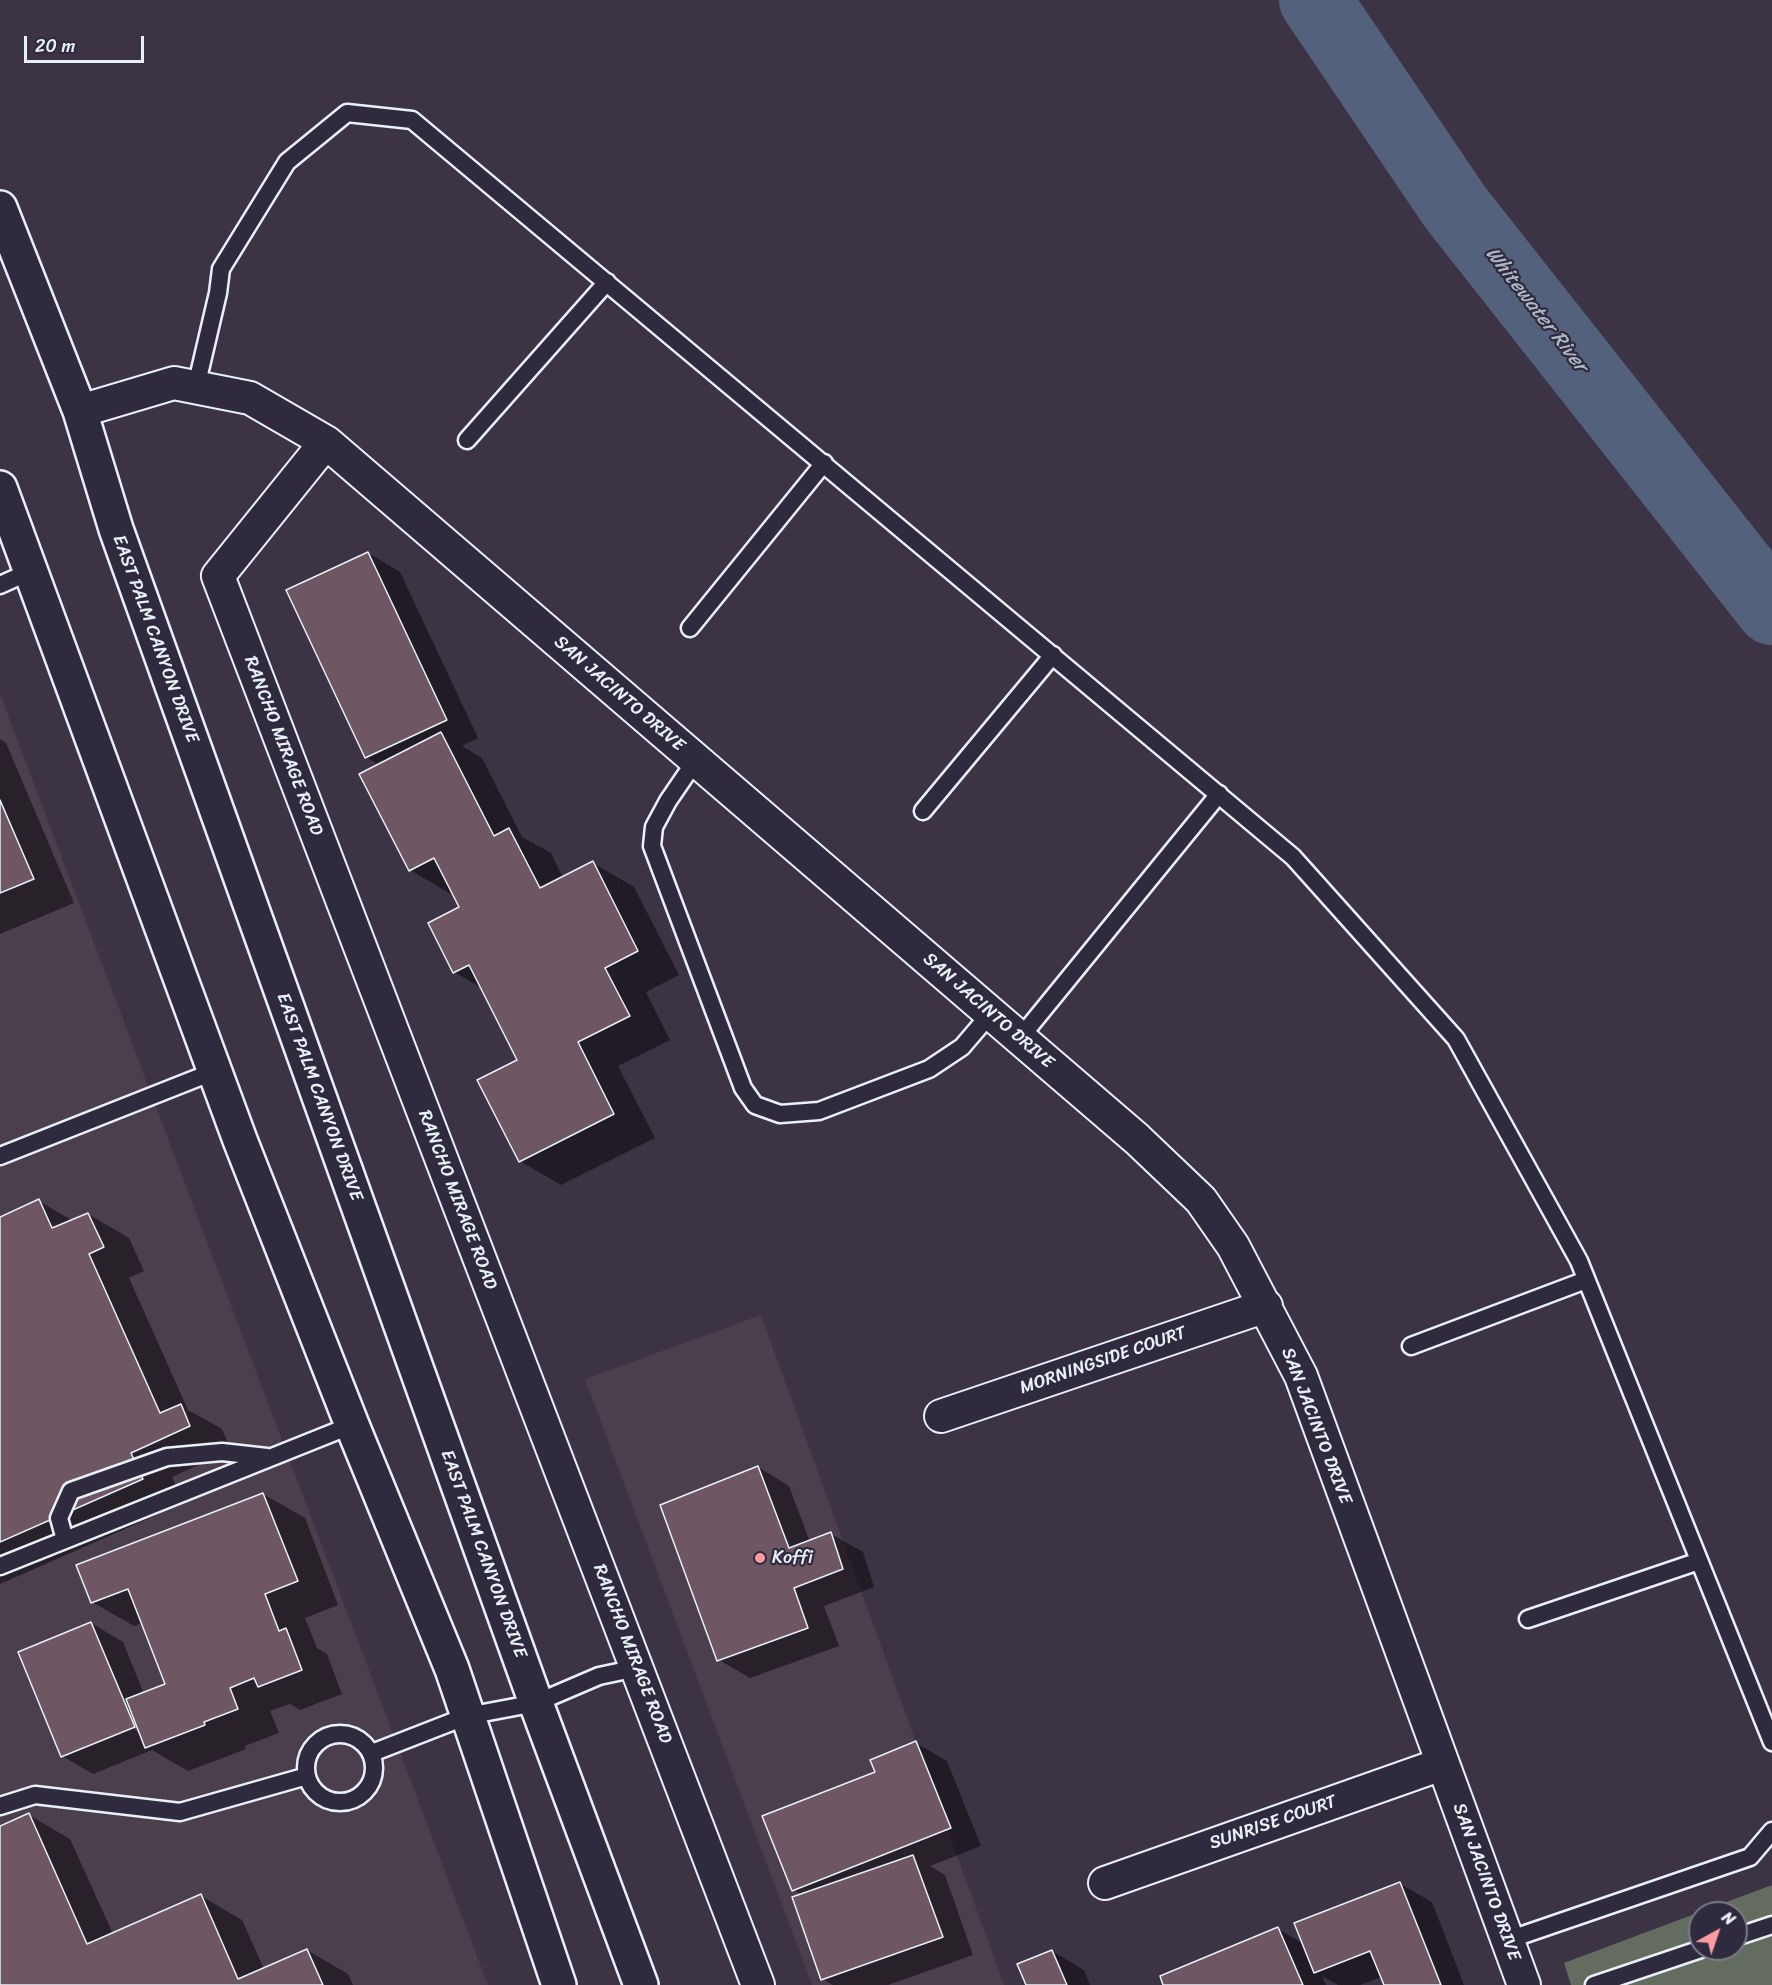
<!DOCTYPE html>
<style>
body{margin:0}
#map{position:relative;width:1772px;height:1985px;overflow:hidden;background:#3c3344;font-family:Sriracha,sans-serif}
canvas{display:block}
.north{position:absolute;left:1688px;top:1901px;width:60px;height:60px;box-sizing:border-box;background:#2f2a3d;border:2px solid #797a88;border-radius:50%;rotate:40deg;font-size:16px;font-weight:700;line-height:24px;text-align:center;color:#e8f1f8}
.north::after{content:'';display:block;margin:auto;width:21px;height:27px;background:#ff9aa2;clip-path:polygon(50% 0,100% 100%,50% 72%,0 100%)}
.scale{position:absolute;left:24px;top:36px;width:120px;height:27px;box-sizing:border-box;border:3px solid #e8f1f8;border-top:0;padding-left:8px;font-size:18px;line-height:21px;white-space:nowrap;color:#e8f1f8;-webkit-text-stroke:4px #2f2a3d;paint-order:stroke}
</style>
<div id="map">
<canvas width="1772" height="1985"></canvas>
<div class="north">N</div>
<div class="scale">20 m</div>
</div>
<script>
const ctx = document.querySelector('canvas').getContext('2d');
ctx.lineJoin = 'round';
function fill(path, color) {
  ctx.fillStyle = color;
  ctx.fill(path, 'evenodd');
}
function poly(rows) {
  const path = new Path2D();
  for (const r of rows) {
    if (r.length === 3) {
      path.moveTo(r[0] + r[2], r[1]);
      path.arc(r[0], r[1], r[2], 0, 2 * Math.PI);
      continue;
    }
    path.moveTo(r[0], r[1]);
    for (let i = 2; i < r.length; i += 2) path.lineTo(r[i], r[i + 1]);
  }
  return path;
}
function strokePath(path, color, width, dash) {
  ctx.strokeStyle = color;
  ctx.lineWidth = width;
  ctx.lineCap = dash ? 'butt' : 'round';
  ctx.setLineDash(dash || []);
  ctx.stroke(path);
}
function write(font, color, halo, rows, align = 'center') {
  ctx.font = font + ' Sriracha,sans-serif';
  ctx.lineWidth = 4.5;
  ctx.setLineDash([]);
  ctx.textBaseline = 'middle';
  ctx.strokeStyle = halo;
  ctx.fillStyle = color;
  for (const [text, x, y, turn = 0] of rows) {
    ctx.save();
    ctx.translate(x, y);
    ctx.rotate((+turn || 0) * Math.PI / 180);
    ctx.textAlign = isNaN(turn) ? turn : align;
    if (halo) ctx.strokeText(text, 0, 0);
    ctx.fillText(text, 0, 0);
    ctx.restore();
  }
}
fill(poly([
 [0,694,488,1985,0,1985],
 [761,1315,1004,1985,812,1985,585,1379]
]), '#4b3e4d');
fill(poly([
 [1772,1885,1772,1985,1571,1985,1564,1963],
 [1700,1913,1736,1913,1736,1949,1700,1949]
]), '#646c60');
fill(poly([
 [368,553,400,572,478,738,462,746,482,758,522,837,551,853,563,878,593,863,634,887,679,975,646,992,670,1040,618,1066,655,1138,561,1185,520,1161,519,1061,482,988,454,972,461,908,453,893,451,894,410,870,380,765,366,757],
 [0,739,6,743,74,903,0,934],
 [39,1201,73,1221,88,1214,129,1238,144,1271,129,1278,188,1410,222,1429,231,1450,172,1477,184,1503,0,1584,0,1218],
 [758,1467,789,1486,810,1542,831,1534,863,1552,874,1587,824,1606,839,1646,750,1678,719,1660],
 [263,1494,305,1518,338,1605,305,1618,317,1648,327,1654,342,1694,300,1710,290,1704,270,1711,279,1733,245,1746,246,1749,188,1771,152,1750,93,1774,62,1756,91,1623,123,1642,144,1694,167,1685,143,1623,134,1626,92,1602],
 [129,1722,139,1728,139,1732,127,1725],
 [916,1743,947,1761,981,1846,930,1866,945,1875,973,1955,888,1985,833,1985,822,1979,803,1895,793,1890,877,1773],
 [29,1815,70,1839,113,1934,201,1896,242,1920,264,1969,307,1950,348,1974,353,1985,0,1985,0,1828],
 [1400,1884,1432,1902,1464,1985,1385,1985,1382,1977,1360,1985,1338,1985,1322,1976,1326,1985,1165,1985,1278,1929,1304,1944],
 [1052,1951,1084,1970,1090,1985,1027,1985]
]), '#0007');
strokePath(poly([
 [1315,0,1455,207,1772,609]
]), '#53617c', 72);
const building = poly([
 [368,552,447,720,365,758,286,590,368,552],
 [441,732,494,836,509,828,540,888,593,861,638,951,605,968,630,1016,578,1042,614,1114,519,1162,477,1080,517,1060,469,965,453,973,428,923,459,907,434,858,409,871,359,774,441,732],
 [0,800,34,879,0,893,0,800],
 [39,1199,52,1228,88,1213,104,1247,89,1254,160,1413,181,1404,190,1426,131,1453,143,1479,0,1542,0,1217,39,1199],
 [758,1466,789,1548,831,1532,843,1569,794,1588,808,1628,717,1661,660,1505,758,1466],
 [263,1493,298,1581,265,1594,279,1631,286,1628,302,1670,258,1687,254,1678,230,1688,238,1709,204,1722,205,1725,145,1748,126,1699,165,1684,128,1589,91,1603,76,1565,263,1493],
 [91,1622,135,1727,61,1757,18,1652,91,1622],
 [916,1741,951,1828,792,1891,762,1816,875,1772,870,1760,916,1741],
 [29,1813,87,1944,201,1894,238,1979,307,1949,323,1985,0,1985,0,1826,29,1813],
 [913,1855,943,1937,821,1980,792,1897,913,1855],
 [1400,1882,1441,1985,1384,1985,1370,1951,1314,1973,1294,1923,1400,1882],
 [1278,1927,1303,1985,1163,1985,1160,1976,1278,1927],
 [1052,1950,1067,1985,1026,1985,1017,1964,1052,1950]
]);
fill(building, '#6e5662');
strokePath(building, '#e8f1f8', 1.5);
const lane = poly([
 [196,387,218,293,221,269,287,162,347,113,412,120,1293,857,1456,1039,1579,1261,1772,1742],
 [467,440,607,282],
 [0,585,31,571],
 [690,628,824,463],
 [696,760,668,801,654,827,652,846,743,1088,755,1105,780,1114,819,1111,929,1069,962,1047,991,1013],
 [923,811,1053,655],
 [1020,1038,1219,794],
 [0,1156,215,1071],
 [1411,1346,1586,1280],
 [65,1540,59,1518,71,1491,167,1457,222,1452,267,1457],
 [0,1566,352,1425],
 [1528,1619,1699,1561],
 [340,1768,34],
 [372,1753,467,1716,536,1703,599,1676,637,1668],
 [0,1806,35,1795,180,1812,307,1776],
 [1736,1937,1772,1925],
 [1508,1940,1750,1857,1772,1831],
 [1594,1985,1701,1949]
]);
const street = poly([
 [80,411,174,383,250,398,326,442,1137,1139,1201,1200,1233,1246,1301,1376,1524,1985],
 [326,442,218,576,758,1985],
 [941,1416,1266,1306],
 [1105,1883,1442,1764]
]);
const primary = poly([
 [0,208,80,411,116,529,536,1703,641,1985],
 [0,488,240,1140,352,1425,452,1669,559,1985]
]);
strokePath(lane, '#e8f1f8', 21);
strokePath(street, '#e8f1f8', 36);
strokePath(primary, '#e8f1f8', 38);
strokePath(lane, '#2f2a3d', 16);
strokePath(street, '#2f2a3d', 32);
strokePath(primary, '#2f2a3d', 33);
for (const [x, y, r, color] of [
 [760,1558,6,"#ff9aa2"]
]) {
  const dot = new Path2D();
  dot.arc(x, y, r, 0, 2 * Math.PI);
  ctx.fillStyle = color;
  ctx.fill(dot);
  strokePath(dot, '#2f2a3d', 2);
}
write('18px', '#e8f1f8', '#2f2a3d', [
 ["EAST PALM CANYON DRIVE",155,639,70],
 ["SAN JACINTO DRIVE",619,694,41],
 ["RANCHO MIRAGE ROAD",283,746,69],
 ["SAN JACINTO DRIVE",988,1011,41],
 ["EAST PALM CANYON DRIVE",319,1097,70],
 ["RANCHO MIRAGE ROAD",457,1200,69],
 ["MORNINGSIDE COURT",1103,1361,-19],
 ["SAN JACINTO DRIVE",1316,1426,69],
 ["EAST PALM CANYON DRIVE",483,1554,70],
 ["RANCHO MIRAGE ROAD",632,1654,69],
 ["SUNRISE COURT",1273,1823,-19],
 ["SAN JACINTO DRIVE",1486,1882,70]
]);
write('18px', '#e8f1f8', '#2f2a3d', [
 ["Koffi",772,1558]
], 'left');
write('italic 20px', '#acb7c6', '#2f2a3d', [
 ["Whitewater River",1536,310,52]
]);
</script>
